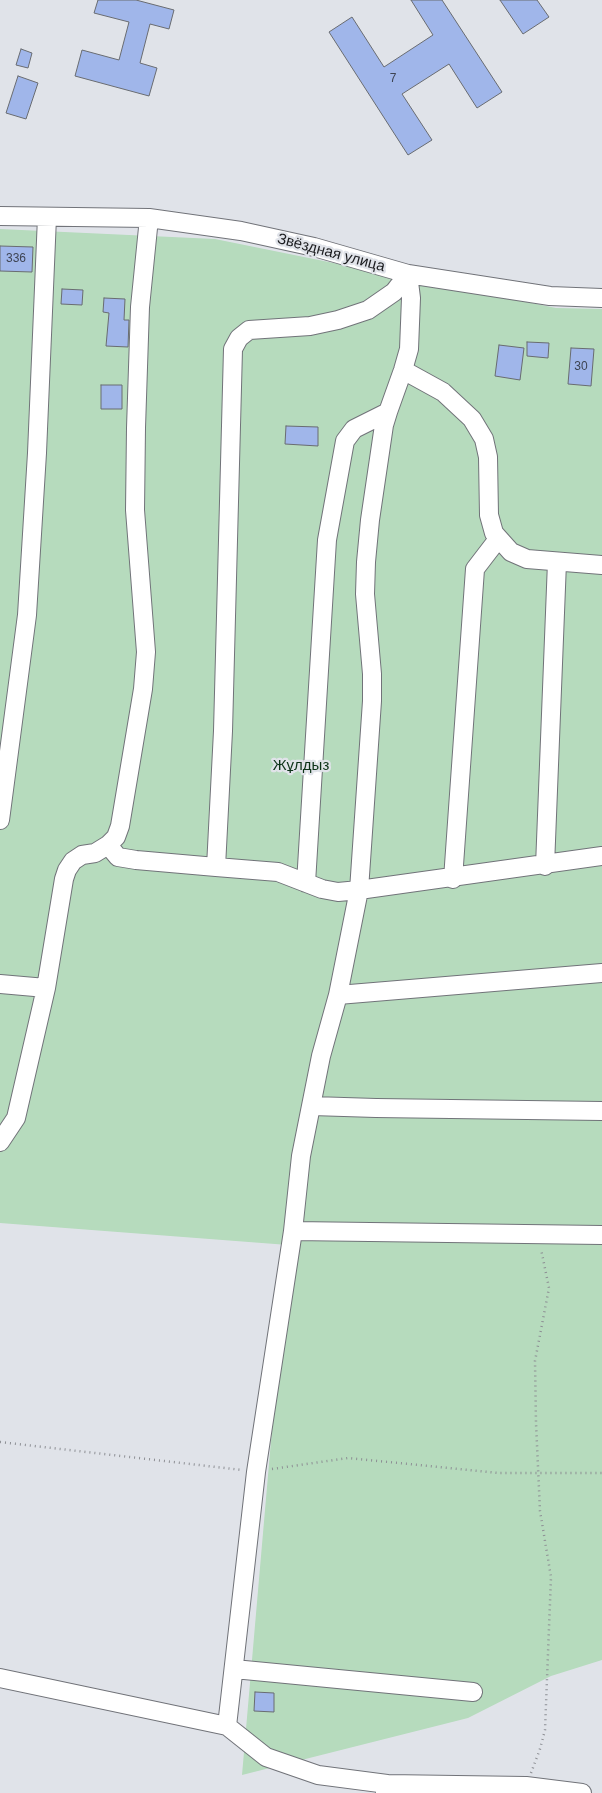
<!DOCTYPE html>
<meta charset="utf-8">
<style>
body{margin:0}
canvas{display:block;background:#e0e3e9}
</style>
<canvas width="602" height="1793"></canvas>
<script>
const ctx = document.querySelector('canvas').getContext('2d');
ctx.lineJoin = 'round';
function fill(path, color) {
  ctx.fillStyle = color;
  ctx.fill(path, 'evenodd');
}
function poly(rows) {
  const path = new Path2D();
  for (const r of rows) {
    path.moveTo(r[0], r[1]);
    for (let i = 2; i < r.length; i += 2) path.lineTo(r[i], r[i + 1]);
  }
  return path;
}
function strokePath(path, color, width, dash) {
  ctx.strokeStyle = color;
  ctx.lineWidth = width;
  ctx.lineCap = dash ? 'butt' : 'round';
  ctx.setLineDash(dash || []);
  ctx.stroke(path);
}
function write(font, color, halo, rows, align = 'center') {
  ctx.font = font + ' Arial,sans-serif';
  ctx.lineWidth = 4.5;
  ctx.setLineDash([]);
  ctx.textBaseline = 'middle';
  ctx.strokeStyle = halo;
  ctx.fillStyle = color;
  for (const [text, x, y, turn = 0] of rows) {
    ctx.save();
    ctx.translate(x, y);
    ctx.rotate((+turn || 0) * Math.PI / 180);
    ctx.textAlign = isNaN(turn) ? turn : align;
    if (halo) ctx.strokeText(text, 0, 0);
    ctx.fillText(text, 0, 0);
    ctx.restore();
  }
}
fill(poly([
 [0,229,215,239,556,308,602,309,602,1660,551,1676,468,1718,242,1775,288,1245,0,1223]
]), '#b6dbbd');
const building = poly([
 [98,0,136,0,174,10,169,29,150,24,140,63,157,68,149,96,75,76,82,50,119,60,129,22,94,13,98,0],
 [411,0,442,0,502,92,477,108,449,64,402,94,432,140,408,155,329,32,352,17,384,67,433,35,411,0],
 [500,0,537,0,549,17,523,34,500,0],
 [21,49,32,53,28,68,16,65,21,49],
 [18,76,38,83,26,119,6,113,18,76],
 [0,246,33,247,32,272,0,271,0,246],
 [62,289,83,290,82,305,61,304,62,289],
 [104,298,125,299,124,320,129,320,128,347,106,346,109,313,103,312,104,298],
 [527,342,549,343,548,358,527,356,527,342],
 [499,345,524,348,520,380,495,376,499,345],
 [571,348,594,349,591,386,568,384,571,348],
 [101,385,122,385,122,409,101,409,101,385],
 [286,426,318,427,318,446,285,444,286,426],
 [255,1692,274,1693,274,1712,254,1711,255,1692]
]);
fill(building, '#a0b6ea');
strokePath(building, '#696c71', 1);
const minor = poly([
 [0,216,149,218,241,231,314,247,408,274,550,296,602,298],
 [403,370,443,392,472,419,484,439,488,457,489,515,494,533,511,552,527,559,602,565],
 [388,412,384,425,370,520,366,562,365,594,372,674,372,701,359,890,602,856],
 [0,820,27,615,37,453,47,217],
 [108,845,118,857,136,860,216,867,223,731,233,349,239,338,249,330,310,326,338,320,368,310,394,292,408,274],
 [545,866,557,562],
 [216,867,278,872,322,889,338,892,359,890,338,995,321,1056,301,1156,293,1231],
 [453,879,475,569,498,539],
 [306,883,327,540,345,441,354,429,388,412,403,370,409,349,411,298,408,274],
 [0,984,46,988,16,1118,0,1142],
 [46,988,64,879,67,870,73,861,82,855,95,853,108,845,116,837,120,826,143,689,146,652,135,510,136,428,140,307,149,218],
 [338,995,602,973],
 [312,1106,376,1108,602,1111],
 [234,1669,473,1692],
 [0,1678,227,1726,266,1757,318,1775,387,1784],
 [227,1726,256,1472,293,1231,602,1235],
 [385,1793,387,1784,526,1786,582,1793]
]);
strokePath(minor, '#717379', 20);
strokePath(poly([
 [0,1442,242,1470],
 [272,1469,348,1458,499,1473,602,1473],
 [531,1773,540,1749,545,1730,551,1577,540,1511,536,1423,535,1361,549,1288,541,1249]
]), '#8d8f94', 2.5, [1, 4]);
strokePath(minor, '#fff', 18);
write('12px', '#3e4453', null, [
 ["7",393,79],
 ["336",16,259],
 ["30",581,367]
]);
write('15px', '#1d1e21', '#e0e3e9', [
 ["Звёздная улица",331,253,15]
]);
write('15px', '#0d3318', '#e0e3e9', [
 ["Жұлдыз",301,766]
]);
</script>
